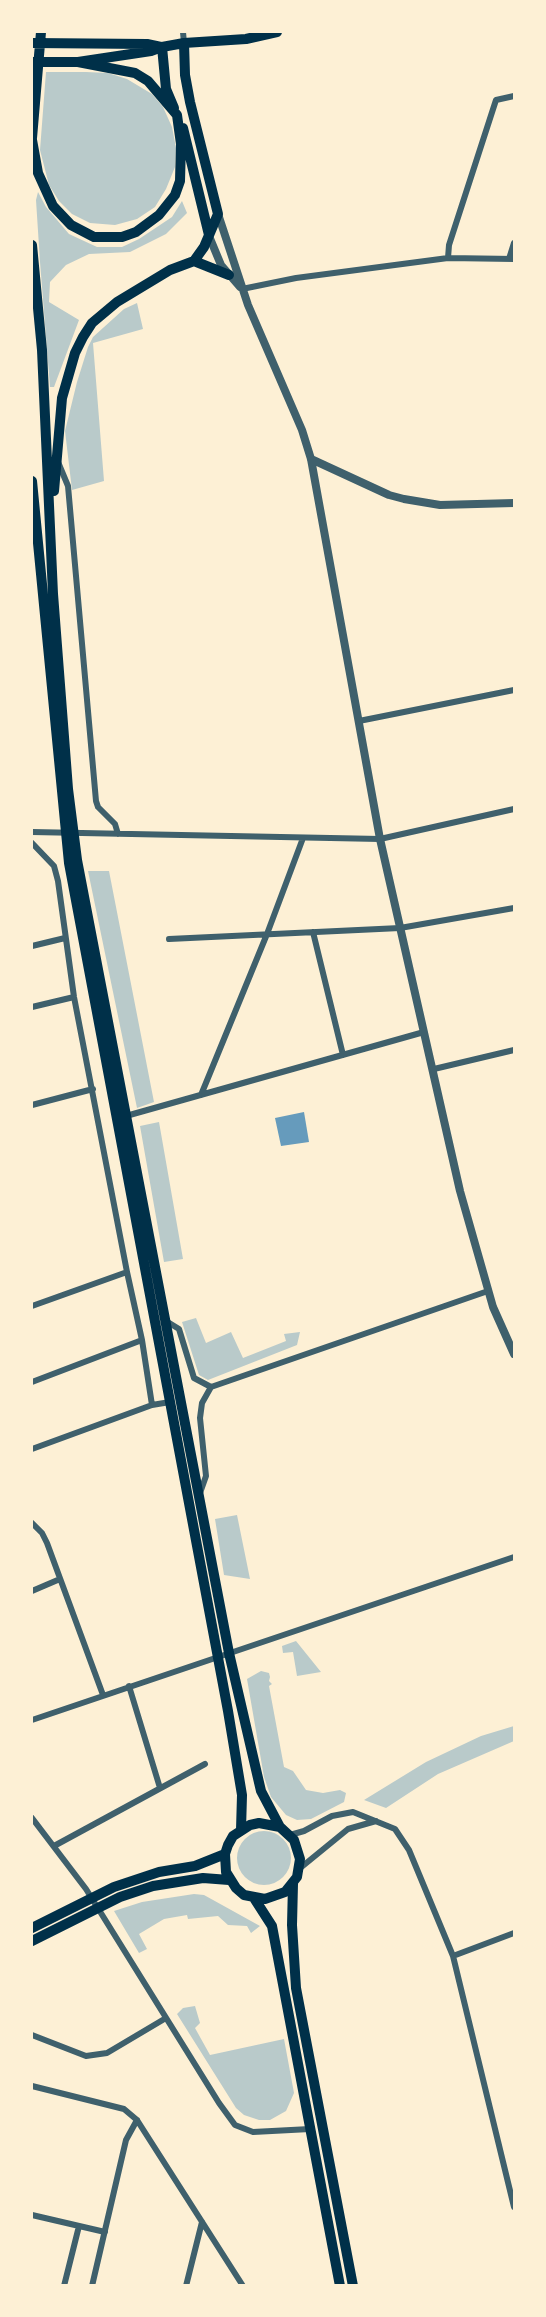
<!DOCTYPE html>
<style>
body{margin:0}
#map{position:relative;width:546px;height:2317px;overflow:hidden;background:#fdf0d5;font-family:"Nunito Sans",sans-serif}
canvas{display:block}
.frame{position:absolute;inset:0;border:33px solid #fdf0d5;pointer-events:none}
</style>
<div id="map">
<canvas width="546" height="2317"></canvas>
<div class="frame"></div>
</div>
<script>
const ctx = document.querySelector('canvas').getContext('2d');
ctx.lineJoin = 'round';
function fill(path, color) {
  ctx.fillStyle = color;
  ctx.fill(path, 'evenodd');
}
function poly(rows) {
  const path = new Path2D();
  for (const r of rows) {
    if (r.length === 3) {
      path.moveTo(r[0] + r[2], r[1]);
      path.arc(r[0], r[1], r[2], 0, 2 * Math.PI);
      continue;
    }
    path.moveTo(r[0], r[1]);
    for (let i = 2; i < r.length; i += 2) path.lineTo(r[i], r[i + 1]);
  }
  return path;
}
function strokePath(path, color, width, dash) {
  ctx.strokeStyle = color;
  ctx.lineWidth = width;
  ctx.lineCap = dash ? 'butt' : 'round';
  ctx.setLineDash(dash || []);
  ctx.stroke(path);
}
fill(poly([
 [46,72,86,72,108,73,127,79,152,94,163,107,172,127,176,148,175,167,166,189,155,207,137,219,115,225,90,223,72,214,59,201,49,185,40,150],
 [38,192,46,207,69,234,97,247,122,247,139,239,172,217,182,201,187,213,166,234,130,252,89,254,66,265,50,282,49,302,79,320,54,387,50,387,40,262,36,200],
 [137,303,143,329,93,343,104,481,72,490,65,431,77,382,88,347,93,337,124,309],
 [88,871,109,871,154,1102,137,1108],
 [159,1122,183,1259,164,1262,140,1126],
 [196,1318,206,1343,231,1332,243,1358,286,1341,284,1334,300,1332,297,1345,208,1380,199,1375,182,1322],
 [237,1515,250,1579,224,1575,215,1519],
 [296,1641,321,1672,297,1676,293,1652,283,1653,282,1646],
 [261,1671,269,1673,270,1677,269,1681,272,1684,269,1686,284,1767,293,1771,306,1790,323,1793,340,1790,346,1793,344,1802,311,1819,297,1820,286,1815,271,1797,264,1777,247,1679],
 [514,1726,514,1741,438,1774,386,1808,364,1800,426,1762,481,1736],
 [264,1858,27],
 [194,1894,204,1895,260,1926,251,1933,247,1926,228,1925,218,1916,188,1919,187,1915,164,1919,139,1934,147,1949,139,1953,114,1911,142,1902],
 [195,2006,200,2023,195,2028,210,2055,284,2039,294,2093,286,2111,270,2120,259,2120,244,2115,236,2108,177,2014,183,2008]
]), '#b9caca');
fill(poly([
 [304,1112,309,1142,281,1146,275,1118]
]), '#669bbc');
strokePath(poly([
 [183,32,184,43],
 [448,258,449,245,496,100,514,96],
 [509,259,514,243],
 [242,289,296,278,448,258,514,259],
 [58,462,68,486,96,801,98,807,115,824,118,834],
 [359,721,514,690],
 [32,832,380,839,514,809],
 [32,843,54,866,58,881,74,997,127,1272,142,1340,152,1405],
 [313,932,343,1055],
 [169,939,400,928,514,908],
 [32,946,65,938],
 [32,1007,74,997],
 [434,1069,514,1050],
 [201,1095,267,934,303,838],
 [32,1105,93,1089],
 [126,1116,424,1032],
 [32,1306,127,1272],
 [166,1321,179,1329,194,1378,211,1387],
 [32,1382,142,1340],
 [211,1387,488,1291],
 [32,1449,152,1405,170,1402],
 [200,1493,206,1476,200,1418,202,1403,211,1387],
 [32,1523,42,1533,47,1543,103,1695],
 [32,1591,60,1579],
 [129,1686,160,1788],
 [32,1720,514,1557],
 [32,1818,86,1889,219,2103,235,2125,253,2132,310,2129],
 [290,1835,304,1831,332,1816,353,1812,395,1829,409,1850,453,1956,514,2207],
 [54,1846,205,1764],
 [299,1869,348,1829,376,1821],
 [453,1956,514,1933],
 [32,2035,86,2056,107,2053,166,2018],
 [32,2086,124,2109,137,2120,243,2286],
 [32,2215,105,2232],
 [64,2286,79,2226],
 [92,2286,126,2140,137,2120],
 [186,2286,202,2222]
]), '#3f606c', 6);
strokePath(poly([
 [218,214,248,305,302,430,311,459,380,839,460,1191,493,1307,514,1354],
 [209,236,221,265,240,287],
 [311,459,389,495,404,499,440,505,514,503]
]), '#3f606c', 8);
strokePath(poly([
 [32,43,147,44,161,47],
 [162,47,166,89,174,108],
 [32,62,78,62,151,51,162,47,184,43,246,39,277,32],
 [183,128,209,235],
 [32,138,41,32],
 [32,140,38,173,53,206,71,225,94,237,122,237,136,232,159,215,175,195,180,181,181,144,177,115,148,81,135,73,78,62],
 [32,245,42,350,53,594,68,789,77,860,229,1653,261,1791,280,1827,294,1840,300,1859,297,1877,285,1892,265,1899,244,1895,236,1888,226,1872,225,1854,228,1845,233,1836,250,1825,259,1823,280,1827],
 [194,261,229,275],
 [32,481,69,863,228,1711,242,1795,241,1830],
 [54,491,62,398,75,353,83,337,92,323,117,302,170,270,194,261,204,247,218,214,190,102,185,75,184,43],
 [293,1884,292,1925,296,1988,353,2286],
 [254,1898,272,1926,340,2286],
 [32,1928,114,1887,159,1872,195,1866,225,1854],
 [32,1941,120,1897,153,1886,203,1878,229,1880]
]), '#003049', 10);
</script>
